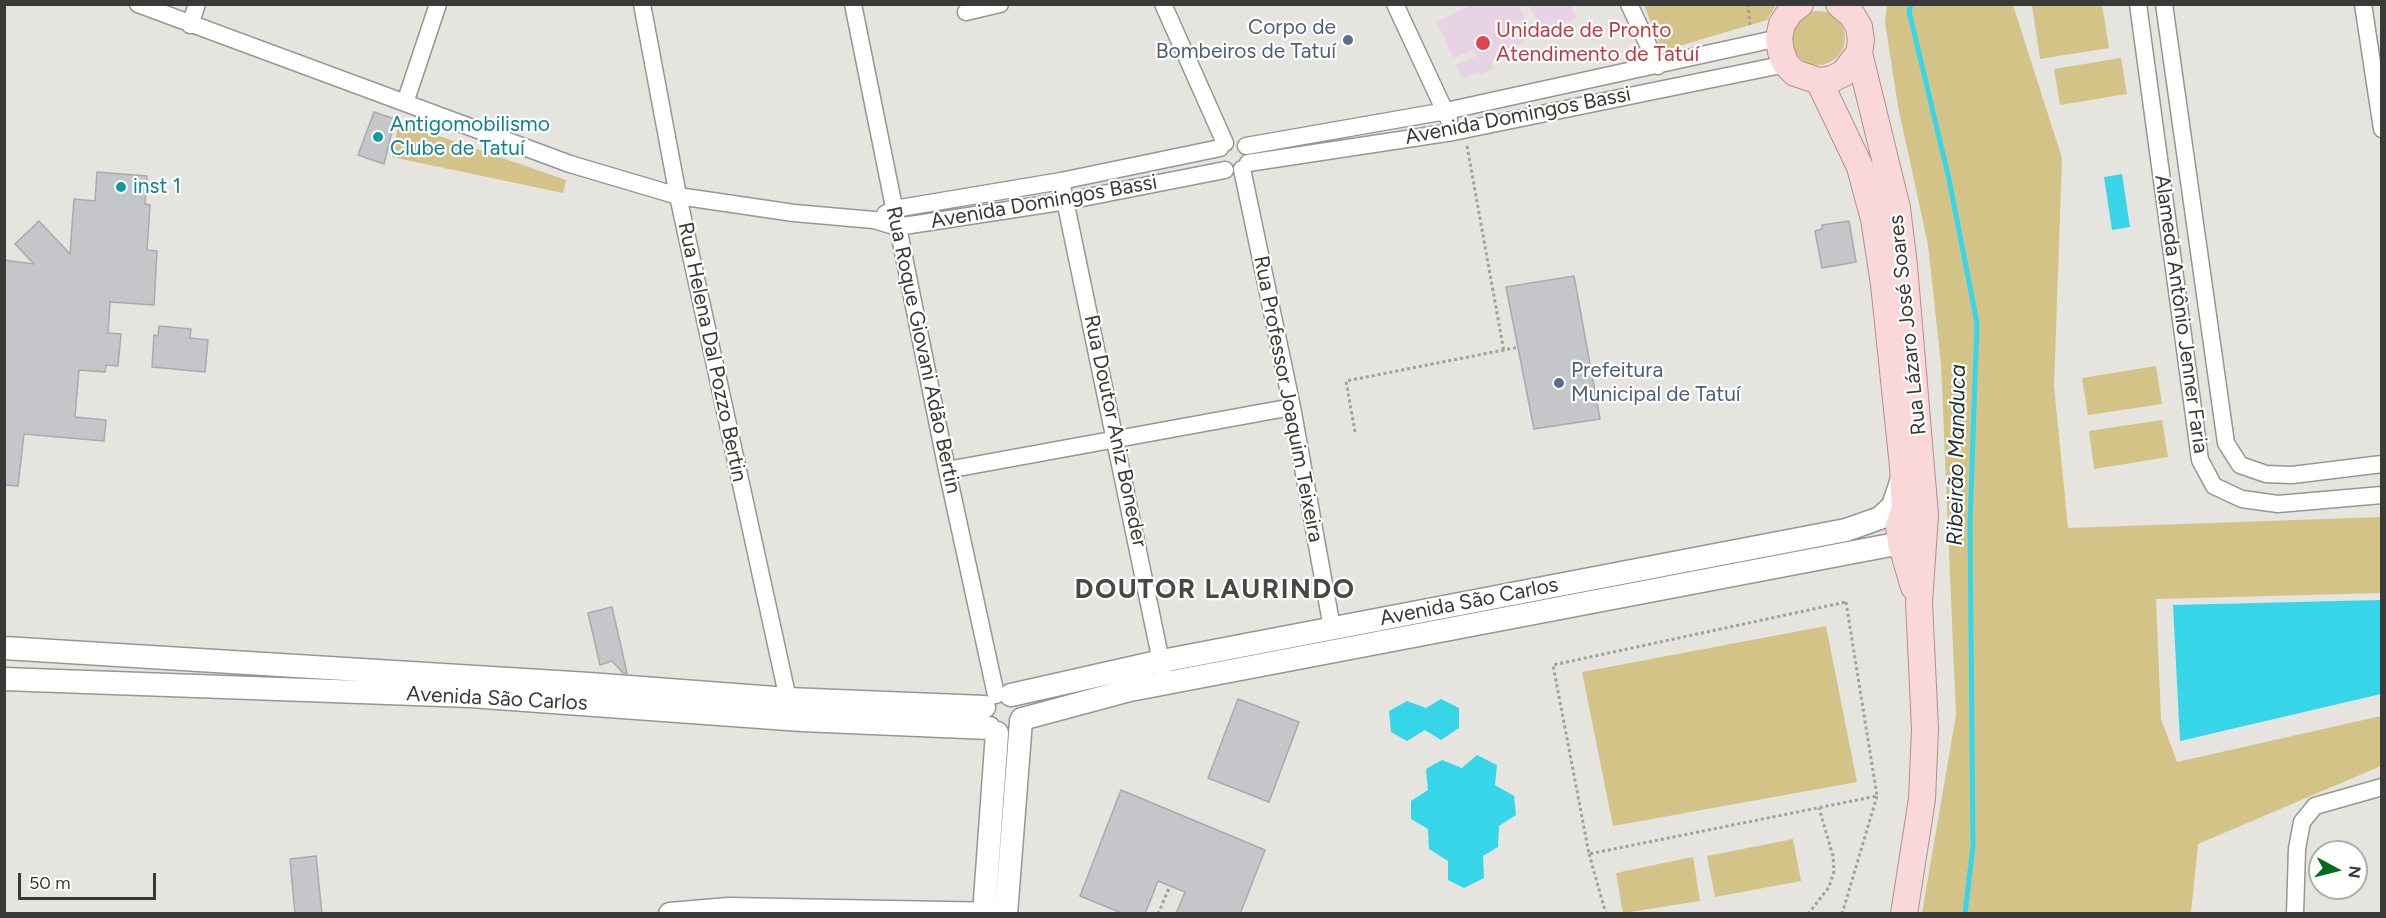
<!DOCTYPE html>
<meta charset="utf-8">
<style>
body{margin:0}
#map{position:relative;width:2386px;height:918px;overflow:hidden;background:#e5e4df;font-family:Figtree,sans-serif}
canvas{display:block}
.frame{position:absolute;inset:0;border:6px solid #393937;pointer-events:none}
.north{position:absolute;left:2308px;top:840px;width:60px;height:60px;box-sizing:border-box;background:#fff;border:2px solid #b0b0af;border-radius:50%;rotate:97deg;font-size:16px;font-weight:700;line-height:24px;text-align:center;color:#393937}
.north::after{content:'';display:block;margin:auto;width:21px;height:27px;background:#006c1c;clip-path:polygon(50% 0,100% 100%,50% 72%,0 100%)}
.scale{position:absolute;left:18px;top:873px;width:138px;height:27px;box-sizing:border-box;border:3px solid #393937;border-top:0;padding-left:8px;font-size:18px;line-height:21px;white-space:nowrap;color:#393937;-webkit-text-stroke:4px #fff;paint-order:stroke}
</style>
<div id="map">
<canvas width="2386" height="918"></canvas>
<div class="frame"></div>
<div class="north">N</div>
<div class="scale">50 m</div>
</div>
<script>
const ctx = document.querySelector('canvas').getContext('2d');
ctx.lineJoin = 'round';
function fill(path, color) {
  ctx.fillStyle = color;
  ctx.fill(path, 'evenodd');
}
function poly(rows) {
  const path = new Path2D();
  for (const r of rows) {
    if (r.length === 3) {
      path.moveTo(r[0] + r[2], r[1]);
      path.arc(r[0], r[1], r[2], 0, 2 * Math.PI);
      continue;
    }
    path.moveTo(r[0], r[1]);
    for (let i = 2; i < r.length; i += 2) path.lineTo(r[i], r[i + 1]);
  }
  return path;
}
function strokePath(path, color, width, dash) {
  ctx.strokeStyle = color;
  ctx.lineWidth = width;
  ctx.lineCap = dash ? 'butt' : 'round';
  ctx.setLineDash(dash || []);
  ctx.stroke(path);
}
function write(font, color, halo, rows, align = 'center') {
  ctx.font = font + ' Figtree,sans-serif';
  ctx.lineWidth = 4.5;
  ctx.setLineDash([]);
  ctx.textBaseline = 'middle';
  ctx.strokeStyle = halo;
  ctx.fillStyle = color;
  for (const [text, x, y, turn = 0] of rows) {
    ctx.save();
    ctx.translate(x, y);
    ctx.rotate((+turn || 0) * Math.PI / 180);
    ctx.textAlign = isNaN(turn) ? turn : align;
    if (halo) ctx.strokeText(text, 0, 0);
    ctx.fillText(text, 0, 0);
    ctx.restore();
  }
}
fill(poly([
 [1474,4,1519,5,1532,37,1508,50,1509,54,1492,61,1493,69,1480,75,1479,71,1463,79,1456,65,1477,56,1474,49,1453,58,1437,22],
 [1529,5,1570,5,1576,18,1544,33]
]), '#e7d3e3');
fill(poly([
 [1644,5,1776,5,1767,20,1662,51],
 [1887,5,2013,5,2062,158,2054,386,2068,528,2381,517,2381,593,2156,599,2161,719,2177,762,2381,716,2381,766,2198,844,2191,913,1922,913,1956,715,1941,364,1928,245,1898,106,1885,22],
 [2032,5,2102,5,2109,48,2040,59],
 [1818,38,27],
 [2121,58,2127,94,2060,105,2054,69],
 [399,122,566,180,563,193,392,157],
 [2156,366,2162,404,2088,415,2082,378],
 [2162,420,2168,457,2094,469,2089,431],
 [1826,626,1857,782,1613,826,1582,672],
 [1793,839,1801,881,1715,897,1707,856],
 [1693,857,1700,901,1623,913,1616,873]
]), '#d3c386');
fill(poly([
 [2122,174,2130,227,2112,230,2104,177],
 [2381,600,2381,694,2180,741,2173,605],
 [1441,699,1459,708,1459,728,1441,740,1425,730,1407,741,1391,732,1389,711,1407,701,1426,708],
 [1477,755,1497,765,1495,785,1514,796,1516,815,1499,826,1498,847,1483,856,1484,878,1464,888,1448,880,1448,861,1429,849,1428,829,1411,819,1411,801,1428,790,1426,769,1442,760,1462,768]
]), '#37d5e8');
strokePath(poly([
 [1911,4,1909,11,1949,179,1977,323,1970,524,1973,846,1965,914]
]), '#37d5e8', 5);
const building = poly([
 [374,112,395,119,384,164,358,155,374,112],
 [97,172,147,176,145,204,150,205,147,250,157,251,154,305,110,302,108,333,121,334,118,366,106,365,105,372,79,370,75,417,106,420,104,441,24,434,18,486,4,485,4,260,34,264,15,244,39,221,70,254,74,199,95,201,97,172],
 [1849,221,1856,262,1822,268,1815,231,1822,229,1822,225,1849,221],
 [1574,276,1600,419,1534,429,1506,287,1574,276],
 [159,326,191,329,190,338,208,340,205,372,152,367,154,335,158,336,159,326],
 [612,607,627,673,623,673,612,661,600,665,588,613,612,607],
 [1238,699,1299,722,1269,802,1208,778,1238,699],
 [1121,790,1265,850,1240,914,1176,914,1185,892,1158,881,1145,914,1124,914,1080,896,1121,790],
 [316,856,322,914,295,914,290,859,316,856]
]);
fill(building, '#c5c6ca');
strokePath(building, '#a9a9ae', 1.5);
const street = poly([
 [138,4,570,164,678,196,794,213,874,220,897,227,1067,201,1225,170],
 [642,4,678,196,788,699,786,708],
 [853,4,947,470,996,695],
 [1163,4,1225,143],
 [1395,4,1449,120],
 [1629,4,1658,66],
 [2138,4,2200,460,2214,486,2242,499,2278,504,2382,495],
 [2164,4,2226,443,2240,465,2266,474,2292,475,2382,464],
 [2363,4,2382,129],
 [966,12,1000,4],
 [190,25,197,4],
 [405,103,438,4],
 [1246,146,1446,111,1779,38],
 [1248,163,1453,132,1786,64],
 [1242,169,1292,407,1332,628],
 [1061,181,1163,671],
 [885,214,894,209,1061,181,1220,148],
 [947,470,1292,407],
 [2295,914,2297,849,2302,822,2315,806,2382,787]
]);
const secondary = poly([
 [4,648,589,684,788,699,984,707],
 [4,679,470,696,802,720,989,728],
 [1011,695,1162,661,1846,530,1880,518,1893,506,1902,479],
 [1022,719,1130,690,1901,543,1914,532],
 [670,914,728,909,1000,914],
 [984,914,997,733],
 [1006,914,1021,721]
]);
const primary = poly([
 [1800,4,1790,12,1782,24,1779,38,1781,52,1786,64,1795,73,1819,81,1832,79,1844,73,1859,53,1861,40,1859,27,1852,15,1839,4],
 [1859,53,1897,208,1904,266,1925,515,1919,602,1925,729,1922,799,1904,914],
 [1819,81,1860,167,1874,219,1884,284,1903,467,1905,508,1899,526,1901,543,1914,587]
]);
strokePath(street, '#989692', 19);
strokePath(secondary, '#989692', 25);
strokePath(primary, '#b48e8f', 28);
strokePath(poly([
 [1748,4,1750,27],
 [1467,146,1504,352],
 [1355,432,1346,381,1519,347],
 [1846,602,1877,796,1589,854,1553,665,1846,602],
 [1589,854,1606,914],
 [1158,914,1170,886],
 [1808,914,1829,887,1834,871,1833,856,1819,808],
 [1842,914,1877,796]
]), '#a1a09c', 3, [3, 3]);
strokePath(street, '#fff', 16);
strokePath(secondary, '#fff', 22);
strokePath(primary, '#fad7d8', 26);
for (const [x, y, r, color] of [
 [1348,40,6,"#5c6f8a"],
 [1483,43,8,"#e0444e"],
 [378,137,6,"#0f9aa8"],
 [121,187,6,"#0f9aa8"],
 [1559,383,6,"#5c6f8a"]
]) {
  const dot = new Path2D();
  dot.arc(x, y, r, 0, 2 * Math.PI);
  ctx.fillStyle = color;
  ctx.fill(dot);
  strokePath(dot, '#fff', 2);
}
write('21px', '#4e5e75', '#fff', [
 ["Corpo de",1336,28],
 ["Bombeiros de Tatuí",1336,52],
 ["Prefeitura",1571,371,"left"],
 ["Municipal de Tatuí",1571,395,"left"]
], 'right');
write('21px', '#be3a42', '#fff', [
 ["Unidade de Pronto",1496,31],
 ["Atendimento de Tatuí",1496,55]
], 'left');
write('21px', '#393937', '#fff', [
 ["Avenida Domingos Bassi",1518,116,-11],
 ["Avenida Domingos Bassi",1044,202,-10],
 ["Alameda Antônio Jenner Faria",2181,314,82],
 ["Rua Lázaro José Soares",1908,325,-96],
 ["Rua Roque Giovani Adão Bertin",923,350,78],
 ["Rua Helena Dal Pozzo Bertin",712,352,78],
 ["Rua Professor Joaquim Teixeira",1288,399,79],
 ["Rua Doutor Aniz Boneder",1115,431,78],
 ["Avenida São Carlos",1469,602,-11],
 ["Avenida São Carlos",497,699,3]
]);
write('21px', '#0d838f', '#fff', [
 ["Antigomobilismo",390,125],
 ["Clube de Tatuí",390,149],
 ["inst 1",133,187]
], 'left');
write('italic 22px', '#173034', '#fff', [
 ["Ribeirão Manduca",1957,455,-89]
]);
ctx.letterSpacing = '1.5px';
write('bold 27px', '#484743', '#fff', [
 ["DOUTOR LAURINDO",1215,590]
]);
ctx.letterSpacing = '0px';
</script>
